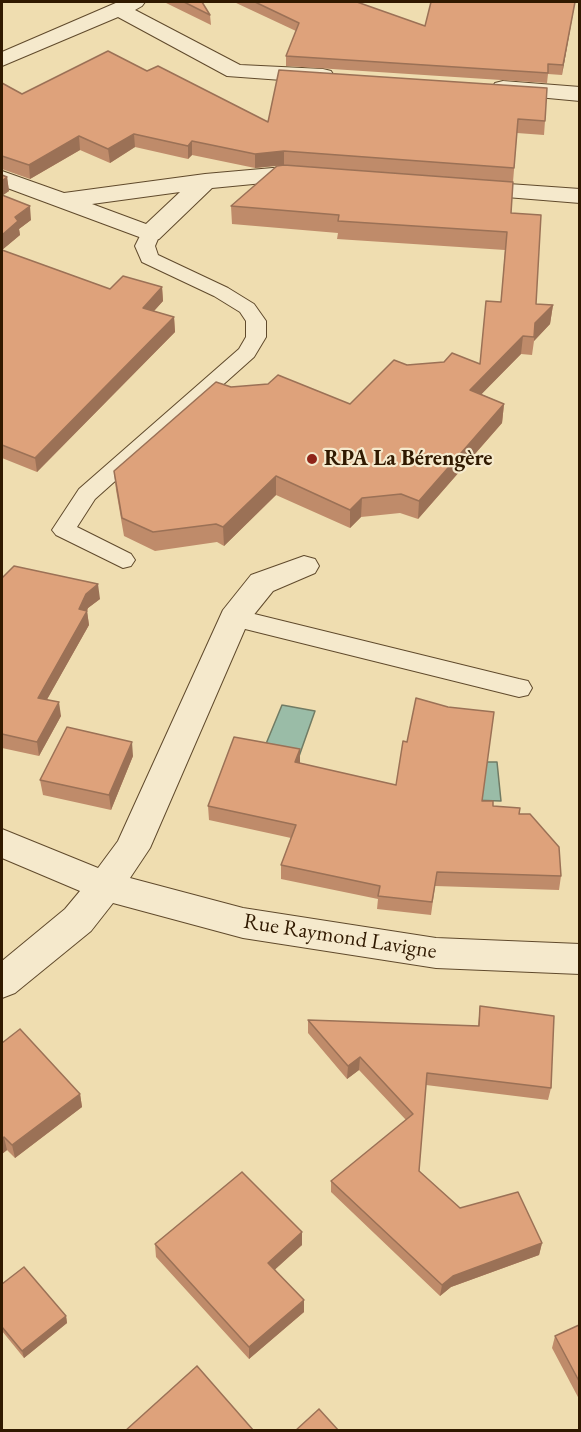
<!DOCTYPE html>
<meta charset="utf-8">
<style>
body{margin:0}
#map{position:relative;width:581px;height:1432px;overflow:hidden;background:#efddb0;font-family:"EB Garamond",serif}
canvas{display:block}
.frame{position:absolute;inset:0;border:3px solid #301900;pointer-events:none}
</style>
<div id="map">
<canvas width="581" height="1432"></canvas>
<div class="frame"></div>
</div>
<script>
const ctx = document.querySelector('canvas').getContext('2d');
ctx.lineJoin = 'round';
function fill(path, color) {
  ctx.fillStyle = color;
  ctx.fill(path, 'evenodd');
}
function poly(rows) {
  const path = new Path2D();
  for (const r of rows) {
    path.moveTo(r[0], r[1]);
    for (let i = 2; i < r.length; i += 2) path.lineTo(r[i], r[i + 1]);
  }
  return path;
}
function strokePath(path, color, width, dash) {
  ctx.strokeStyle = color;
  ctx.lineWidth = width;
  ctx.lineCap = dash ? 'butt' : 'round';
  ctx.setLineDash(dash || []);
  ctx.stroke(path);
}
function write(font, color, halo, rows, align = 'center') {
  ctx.font = font + ' "EB Garamond",serif';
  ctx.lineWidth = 4.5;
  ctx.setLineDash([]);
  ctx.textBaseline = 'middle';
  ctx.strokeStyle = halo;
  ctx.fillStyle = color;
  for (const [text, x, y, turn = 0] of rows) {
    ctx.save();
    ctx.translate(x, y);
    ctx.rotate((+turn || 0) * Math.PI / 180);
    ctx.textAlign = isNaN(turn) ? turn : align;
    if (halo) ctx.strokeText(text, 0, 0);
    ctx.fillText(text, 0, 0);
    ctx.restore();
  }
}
const water = poly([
 [282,705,315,711,297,762,261,756,282,705],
 [467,762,497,762,501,801,470,800,467,762]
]);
fill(water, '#9abca7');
strokePath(water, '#707b64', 1.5);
const service = poly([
 [150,228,160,234,155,246,158,255,228,288,254,304,266,321,266,337,254,357,95,499,77,527,131,554,135,560,131,566,123,568,56,535,52,530,79,489,239,349,246,337,246,321,240,312,214,296,142,262,135,246,143,230,150,228],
 [234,609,519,679,528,681,532,688,528,695,519,697,225,624,222,618,225,612,234,609]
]);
const minor = poly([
 [118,2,145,2,142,6,135,10,240,65,323,69,331,71,334,76,331,81,323,83,227,76,118,17,2,66,2,52,118,2],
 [503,81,580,87,580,101,495,93,492,88,495,83,503,81],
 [284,167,310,169,318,171,322,176,318,181,310,183,284,181,212,188,159,239,150,241,2,186,2,171,64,193,205,174,284,167],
 [180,192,146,224,92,204,180,192],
 [466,181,580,189,580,203,457,193,454,188,457,183,466,181],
 [304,556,315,559,319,566,315,573,273,591,248,622,150,848,130,878,243,908,436,938,580,944,580,974,436,968,243,938,113,903,91,931,15,993,2,998,2,961,65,909,80,891,2,858,2,829,98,868,118,841,223,610,251,575,304,556]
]);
strokePath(service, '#604a2c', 2);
strokePath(minor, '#604a2c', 2);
fill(service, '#f5e9cc');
fill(minor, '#f5e9cc');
fill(poly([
 [164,2,202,2,210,15,211,25],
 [234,2,357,2,425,26,575,2,562,75,548,74,547,83,286,66,286,56,296,31],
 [279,70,545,121,544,135,517,133,513,182,284,165,255,168,192,155,188,159,135,147,110,163,80,150,30,179,2,169,2,83,22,94,147,71,268,122],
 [2,175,7,177,9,191,2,195,31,220,19,229,20,235,2,250,110,289,162,287,163,301,154,311,174,317,175,332,37,472,2,458],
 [231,206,511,213,536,304,553,305,550,324,534,341,532,355,521,354,481,394,504,404,502,423,418,519,400,513,361,517,350,528,276,495,224,546,217,542,155,551,124,536,116,490,114,471,231,387,350,404,407,365,480,364,501,302,505,250,337,239,338,233,232,224],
 [2,578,100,599,88,608,87,611,89,625,47,699,61,716,39,756,2,748],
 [133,756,111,810,43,795,40,780],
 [299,763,396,785,482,801,493,806,519,814,561,876,559,890,435,886,431,915,377,909,378,899,281,879,281,865,291,838,209,820,208,806],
 [480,1006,551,1088,548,1100,426,1085,419,1171,460,1208,542,1243,539,1255,451,1287,440,1296,331,1192,331,1181,406,1120,359,1070,347,1079,308,1033,308,1020,478,1026],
 [2,1043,80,1094,82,1107,15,1158,7,1150,2,1154],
 [302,1232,302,1245,275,1269,304,1312,249,1359,156,1257,155,1244],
 [2,1284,66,1316,67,1323,24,1358,2,1331],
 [579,1325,579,1399,552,1348,555,1336]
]), '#bf8b6a');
fill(poly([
 [575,2,562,75,563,65],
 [134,134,135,147,110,163,108,149],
 [79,136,80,150,30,179,29,165],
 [192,141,192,155,188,159,188,146],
 [284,151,284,165,255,168,255,154],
 [7,177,9,191,2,196,2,181],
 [30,206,31,220,19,229,20,235,2,250,2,235,15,217],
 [162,287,163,301,144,322,143,308],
 [553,305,550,324,534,341,535,323],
 [174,317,175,332,37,472,35,458],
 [523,336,521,354,468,408,470,390],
 [504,404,502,423,418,519,419,501],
 [276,476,276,495,224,546,223,527],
 [362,498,361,517,350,528,350,510],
 [98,584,100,599,88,608,84,617,87,611,89,625,40,712,38,698,86,594],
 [59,702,61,716,39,756,37,742],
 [132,742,133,756,111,810,109,795],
 [300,749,300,763,295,776,295,762],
 [360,1057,359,1070,347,1079,348,1066],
 [80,1094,82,1107,15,1158,12,1145],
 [4,1137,7,1150,2,1154,2,1139],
 [302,1232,302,1245,269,1275,268,1263],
 [542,1243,539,1255,451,1287,440,1296,442,1285,453,1276],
 [304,1300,304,1312,249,1359,249,1347],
 [66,1316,67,1323,24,1358,22,1351]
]), '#9b7156');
const building = poly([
 [184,2,202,2,210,15,184,2],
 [255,2,357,2,425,26,431,2,575,2,563,65,548,64,548,73,286,56,299,23,255,2],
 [108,51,147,71,158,66,268,122,279,70,547,88,545,121,518,119,514,168,284,151,255,154,192,141,188,146,134,134,108,149,79,136,29,165,2,156,2,83,22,94,108,51],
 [284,165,513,182,511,213,541,215,536,304,553,305,535,323,534,337,523,336,470,390,504,404,419,501,401,494,362,498,350,510,276,476,223,527,216,524,153,532,122,518,114,471,216,382,231,387,268,384,278,375,350,404,394,360,407,365,444,362,452,353,480,364,486,301,501,302,507,232,338,221,339,215,231,206,277,166,284,165],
 [2,175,7,177,2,181,2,175],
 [2,195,30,206,15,217,18,221,2,235,2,195],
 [2,250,110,289,123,276,162,287,143,308,174,317,35,458,2,445,2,250],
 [14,566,98,584,86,594,79,609,87,611,38,698,59,702,37,742,2,734,2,578,14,566],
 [416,698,448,707,494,712,482,801,493,801,493,806,520,808,519,814,530,814,559,847,561,876,437,872,432,902,378,896,380,886,281,865,296,825,208,806,234,737,300,749,295,762,396,785,403,741,407,742,416,698],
 [67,727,132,742,109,795,40,780,67,727],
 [480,1006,554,1016,551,1088,427,1073,419,1171,460,1208,518,1192,542,1243,453,1276,442,1285,331,1181,413,1114,360,1057,348,1066,308,1020,479,1026,480,1006],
 [20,1029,80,1094,12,1145,4,1137,2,1139,2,1043,20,1029],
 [242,1172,302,1232,268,1263,304,1300,249,1347,155,1244,242,1172],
 [24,1267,66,1316,22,1351,2,1327,2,1284,24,1267],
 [579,1325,579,1381,555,1336,579,1325],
 [197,1366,254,1431,125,1431,197,1366],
 [319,1409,339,1431,295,1431,319,1409]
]);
fill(building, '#dea27b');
strokePath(building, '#9b7156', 1.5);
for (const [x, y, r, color] of [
 [312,459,6,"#8f2418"]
]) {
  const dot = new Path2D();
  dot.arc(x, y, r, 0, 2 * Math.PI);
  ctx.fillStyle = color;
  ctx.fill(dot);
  strokePath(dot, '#f5e9cc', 2);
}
write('bold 22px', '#301900', '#f5e9cc', [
 ["RPA La Bérengère",324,459]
], 'left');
write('22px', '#301900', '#f5e9cc', [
 ["Rue Raymond Lavigne",340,937,9]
]);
</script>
